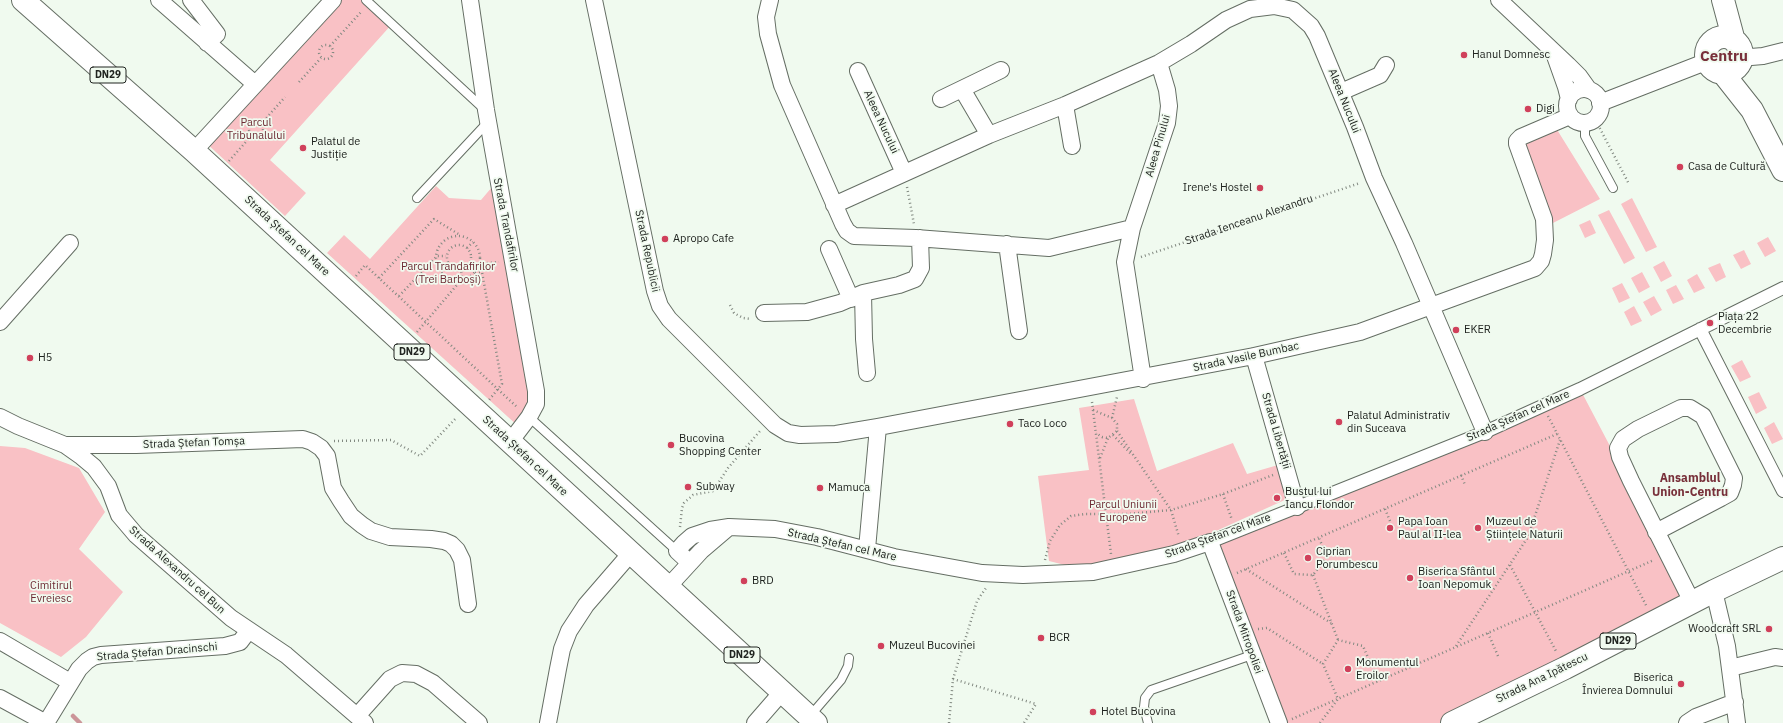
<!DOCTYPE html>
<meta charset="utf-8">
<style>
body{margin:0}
canvas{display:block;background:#f0faef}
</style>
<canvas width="1783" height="723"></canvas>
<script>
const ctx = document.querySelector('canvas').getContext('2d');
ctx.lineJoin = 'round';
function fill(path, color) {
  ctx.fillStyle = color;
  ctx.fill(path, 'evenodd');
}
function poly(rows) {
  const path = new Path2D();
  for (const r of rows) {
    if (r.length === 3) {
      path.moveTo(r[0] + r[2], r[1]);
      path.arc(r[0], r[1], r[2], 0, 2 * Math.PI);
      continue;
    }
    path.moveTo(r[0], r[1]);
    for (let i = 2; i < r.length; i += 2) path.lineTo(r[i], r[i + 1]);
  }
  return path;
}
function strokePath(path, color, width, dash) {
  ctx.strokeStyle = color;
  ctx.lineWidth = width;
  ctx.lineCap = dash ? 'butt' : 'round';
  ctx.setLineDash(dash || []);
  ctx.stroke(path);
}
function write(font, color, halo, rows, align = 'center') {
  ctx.font = font + ' "IBM Plex Sans",sans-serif';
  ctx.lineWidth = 3.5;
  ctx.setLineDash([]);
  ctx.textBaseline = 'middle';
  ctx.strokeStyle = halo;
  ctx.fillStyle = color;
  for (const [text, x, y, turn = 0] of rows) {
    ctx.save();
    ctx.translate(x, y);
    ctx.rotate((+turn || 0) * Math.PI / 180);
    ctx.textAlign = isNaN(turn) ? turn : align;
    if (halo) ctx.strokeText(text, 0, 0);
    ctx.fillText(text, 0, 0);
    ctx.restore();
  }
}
fill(poly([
 [334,0,362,0,369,3,392,24,270,160,306,193,285,216,204,141],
 [1556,128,1600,199,1553,223,1523,143],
 [498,180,536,391,518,426,327,253,344,235,370,259,436,186,449,198,481,200],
 [1632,198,1657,247,1646,252,1621,204],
 [1609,210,1635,258,1624,264,1598,215],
 [1590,220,1596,233,1585,238,1579,225],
 [1768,237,1776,251,1765,257,1757,243],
 [1744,250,1751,264,1741,269,1733,255],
 [1664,261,1672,276,1661,282,1653,267],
 [1720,263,1726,277,1716,282,1708,268],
 [1642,272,1650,287,1639,293,1631,278],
 [1697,274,1705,288,1694,293,1687,280],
 [1622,283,1630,298,1619,303,1612,288],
 [1676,285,1684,299,1673,304,1666,290],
 [1654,296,1662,310,1651,316,1643,302],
 [1634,306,1642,321,1631,326,1624,312],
 [1742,360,1751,377,1740,382,1731,366],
 [1580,389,1692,602,1450,723,1279,723,1210,542],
 [1759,392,1767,408,1756,414,1748,397],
 [1134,399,1157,471,1233,443,1247,474,1278,465,1287,499,1154,559,1093,572,1049,561,1038,476,1089,470,1079,408],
 [1774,422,1783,439,1772,444,1764,428],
 [0,446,25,448,79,468,105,512,79,549,123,592,86,637,61,657,0,623]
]), '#f9c1c5');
strokePath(poly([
 [73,716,80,723]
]), '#cc9599', 4.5);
const service = poly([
 [366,0,484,109],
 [1585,123,1585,136,1613,188],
 [417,198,488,122],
 [529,417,677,551],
 [810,716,841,680,848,666,849,658],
 [1148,723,1144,707,1145,698,1151,690,1252,655]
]);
const pedestrian = poly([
 [1700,329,1783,491],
 [1210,542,1485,432,1580,389,1783,288]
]);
const minor = poly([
 [159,0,255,84],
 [191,0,217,34,207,43],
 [470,0,486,110,536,391,536,404,529,417,510,442],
 [594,0,655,291,660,306,669,319,775,425,788,433,800,435,836,434,878,427,1254,356,1360,332,1535,268,1541,261,1543,254,1545,240,1544,219,1517,144,1517,141,1521,137,1570,116],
 [770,0,766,17,768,34,782,85,843,224,847,231,854,236,916,238,1049,248,1132,228],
 [1499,0,1568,65,1579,76,1589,90],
 [1742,54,1751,57,1763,56,1783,51],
 [1555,56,1566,87,1569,99],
 [858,71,904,173],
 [962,89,989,135],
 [1584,106,17],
 [1341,92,1380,75,1386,65],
 [941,99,1001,70],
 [1600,103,1708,61],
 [1065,105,1072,146],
 [194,151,333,0],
 [834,205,989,135,1065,105,1159,63,1191,44,1226,20,1250,9,1274,6,1293,10,1311,26,1317,36,1355,127,1374,178,1404,243,1485,432],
 [1007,244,1019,331],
 [829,249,851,299],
 [863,293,864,339,867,373],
 [764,313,807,312,840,303,863,293,899,285,915,279,921,268,920,238],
 [0,322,70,243],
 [1254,356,1297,507],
 [1143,379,1125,262,1132,228,1167,123,1169,106,1167,90,1159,63],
 [0,417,18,426,65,445,82,457,94,467,108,486,119,515,136,535,231,618,286,655,365,723],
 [65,445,136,445,303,439,312,442,321,448,327,456,333,488,341,501,351,516,362,525,371,531,390,537,431,539,444,541,451,544,457,550,462,560,468,604],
 [1656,532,1721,498,1730,493,1733,485,1734,478,1703,416,1690,408,1681,408,1638,429,1623,439,1618,448,1620,457,1631,481,1692,602],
 [867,549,878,427],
 [690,563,677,551,684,543,692,536,710,530,729,527,775,529,817,537,894,557,982,573,1023,575,1093,572,1174,554,1210,542,1279,723],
 [667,588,701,551,728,528],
 [1714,591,1727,646,1737,723],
 [0,641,70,682],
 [1730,668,1775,657,1783,658],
 [0,698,46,723],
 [357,716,390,679,402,673,416,674,433,683,479,723],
 [46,723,79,669,87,661,93,657,101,655,225,646,240,642,249,630],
 [548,723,558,669,562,649,569,631,586,605,631,553],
 [755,723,782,692],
 [1687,723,1696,717,1735,702]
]);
const secondary = poly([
 [1723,0,1734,41],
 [1724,55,18],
 [1722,72,1752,110,1783,170]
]);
const primary = poly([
 [23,0,194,151,816,723],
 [1452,723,1565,668,1714,591,1783,558]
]);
strokePath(service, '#656e64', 10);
strokePath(pedestrian, '#656e64', 14);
strokePath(minor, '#656e64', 18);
strokePath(secondary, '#656e64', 24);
strokePath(primary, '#656e64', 24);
strokePath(poly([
 [326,52,7],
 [330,46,362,11],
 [299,82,321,58],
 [1596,121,1629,184],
 [256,129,7],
 [261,124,285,97],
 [229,161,252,135],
 [907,187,914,224],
 [458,258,22],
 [459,257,12],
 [467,248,473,242],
 [1141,257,1360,183],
 [479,264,499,262],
 [475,272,482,272,502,384,489,400],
 [356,276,365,265,518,408],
 [379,278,434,219,460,235],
 [399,296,437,256,446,256],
 [730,305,734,313,743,318,751,319],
 [417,332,462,279,461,269],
 [1092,402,1111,554],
 [1093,410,1112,418,1117,424,1117,431,1108,438,1102,437,1096,433],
 [1548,416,1647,607],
 [1112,418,1117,397],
 [1117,431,1171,510,1179,537],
 [1113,435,1131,454],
 [334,441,391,440,420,456,457,417],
 [1100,458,1108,438],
 [1461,475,1465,485],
 [1223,494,1232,520],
 [1385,509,1390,521],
 [680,527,682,508,684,503,693,495,713,491,728,468,760,431],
 [1284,553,1294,574,1313,575,1327,557,1319,538],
 [1045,560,1050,541,1060,525,1071,516,1085,514,1128,514,1171,510,1223,494,1273,475],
 [1510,565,1557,653],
 [1246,569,1331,623],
 [1237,573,1557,434],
 [1313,575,1338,640],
 [1258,629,1267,628,1323,664],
 [1488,633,1498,656],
 [1456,646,1528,537,1560,440],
 [953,679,1036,704,1024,723],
 [1292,719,1654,560],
 [949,723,953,679,977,601,986,588],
 [1320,723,1338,699,1323,664,1338,640,1363,646,1378,681]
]), '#828981', 2.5, [1, 3]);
strokePath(service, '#fff', 8);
strokePath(pedestrian, '#fff', 12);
strokePath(minor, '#fff', 16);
strokePath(secondary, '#fff', 22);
strokePath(primary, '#fff', 22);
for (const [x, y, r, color] of [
 [1464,55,4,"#d0405b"],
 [1528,109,4,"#d0405b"],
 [303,148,4,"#d0405b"],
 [1680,167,4,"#d0405b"],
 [1260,188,4,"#d0405b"],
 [665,239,4,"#d0405b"],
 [1710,323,4,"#d0405b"],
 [1456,330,4,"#d0405b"],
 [30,358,4,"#d0405b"],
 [1339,422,4,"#d0405b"],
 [1010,424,4,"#d0405b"],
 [671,445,4,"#d0405b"],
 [688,487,4,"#d0405b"],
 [820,488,4,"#d0405b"],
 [1277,498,4,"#d0405b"],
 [1390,528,4,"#d0405b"],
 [1478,528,4,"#d0405b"],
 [1308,558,4,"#d0405b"],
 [1410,578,4,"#d0405b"],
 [744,581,4,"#d0405b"],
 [1769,629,4,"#d0405b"],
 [1041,638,4,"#d0405b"],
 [881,646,4,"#d0405b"],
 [1348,669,4,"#d0405b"],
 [1681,684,4,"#d0405b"],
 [1093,712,4,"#d0405b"]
]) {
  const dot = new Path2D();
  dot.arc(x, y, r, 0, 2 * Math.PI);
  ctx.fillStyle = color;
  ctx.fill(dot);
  strokePath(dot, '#f0faef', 1.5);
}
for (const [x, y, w] of [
 [108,75,36],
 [412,352,36],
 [1618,641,36],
 [742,655,36]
]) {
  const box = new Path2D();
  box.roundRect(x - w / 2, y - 8, w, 16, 3);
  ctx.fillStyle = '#f0faef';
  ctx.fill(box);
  strokePath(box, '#202420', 1);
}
write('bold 10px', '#202420', null, [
 ["DN29",108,75],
 ["DN29",412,352],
 ["DN29",1618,641],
 ["DN29",742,655]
]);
write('11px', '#202420', '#f0faef', [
 ["Hanul Domnesc",1472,55],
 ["Digi",1536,109],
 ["Palatul de",311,142],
 ["Justiție",311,155],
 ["Casa de Cultură",1688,167],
 ["Irene's Hostel",1252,188,"right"],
 ["Apropo Cafe",673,239],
 ["Piața 22",1718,317],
 ["Decembrie",1718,330],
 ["EKER",1464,330],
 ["H5",38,358],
 ["Palatul Administrativ",1347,416],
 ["din Suceava",1347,429],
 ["Taco Loco",1018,424],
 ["Bucovina",679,439],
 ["Shopping Center",679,452],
 ["Subway",696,487],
 ["Mamuca",828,488],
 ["Bustul lui",1285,492],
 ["Iancu Flondor",1285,505],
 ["Papa Ioan",1398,522],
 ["Paul al II-lea",1398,535],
 ["Muzeul de",1486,522],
 ["Științele Naturii",1486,535],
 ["Ciprian",1316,552],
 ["Porumbescu",1316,565],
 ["Biserica Sfântul",1418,572],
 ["Ioan Nepomuk",1418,585],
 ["BRD",752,581],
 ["Woodcraft SRL",1761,629,"right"],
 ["BCR",1049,638],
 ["Muzeul Bucovinei",889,646],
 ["Monumentul",1356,663],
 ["Eroilor",1356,676],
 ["Biserica",1673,678,"right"],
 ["Învierea Domnului",1673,691,"right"],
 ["Hotel Bucovina",1101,712]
], 'left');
write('11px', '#202420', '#f0faef', [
 ["Aleea Nucului",1344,101,68],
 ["Aleea Nucului",881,122,65],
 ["Aleea Pinului",1158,146,-74],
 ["Strada Ienceanu Alexandru",1249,220,-19],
 ["Strada Trandafirilor",506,225,79],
 ["Strada Ștefan cel Mare",287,236,43],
 ["Strada Republicii",647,251,78],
 ["Strada Vasile Bumbac",1246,357,-12],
 ["Strada Ștefan cel Mare",1518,416,-24],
 ["Strada Libertății",1276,431,74],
 ["Strada Ștefan Tomșa",194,443,-2],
 ["Strada Ștefan cel Mare",525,456,43],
 ["Strada Ștefan cel Mare",1218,536,-20],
 ["Strada Ștefan cel Mare",842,545,13],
 ["Strada Alexandru cel Bun",177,570,42],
 ["Strada Mitropoliei",1244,632,70],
 ["Strada Ștefan Dracinschi",157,652,-5],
 ["Strada Ana Ipătescu",1542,678,-26]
]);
write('11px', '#6e2b34', '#f0faef', [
 ["Parcul",256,123],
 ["Tribunalului",256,136],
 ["Parcul Trandafirilor",448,267],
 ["(Trei Barboși)",448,280],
 ["Parcul Uniunii",1123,505],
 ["Europene",1123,518],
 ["Cimitirul",51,586],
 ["Evreiesc",51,599]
]);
write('bold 12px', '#78303a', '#f0faef', [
 ["Ansamblul",1690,479],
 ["Union-Centru",1690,493]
]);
write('bold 15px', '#78303a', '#f0faef', [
 ["Centru",1724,57]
]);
</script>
